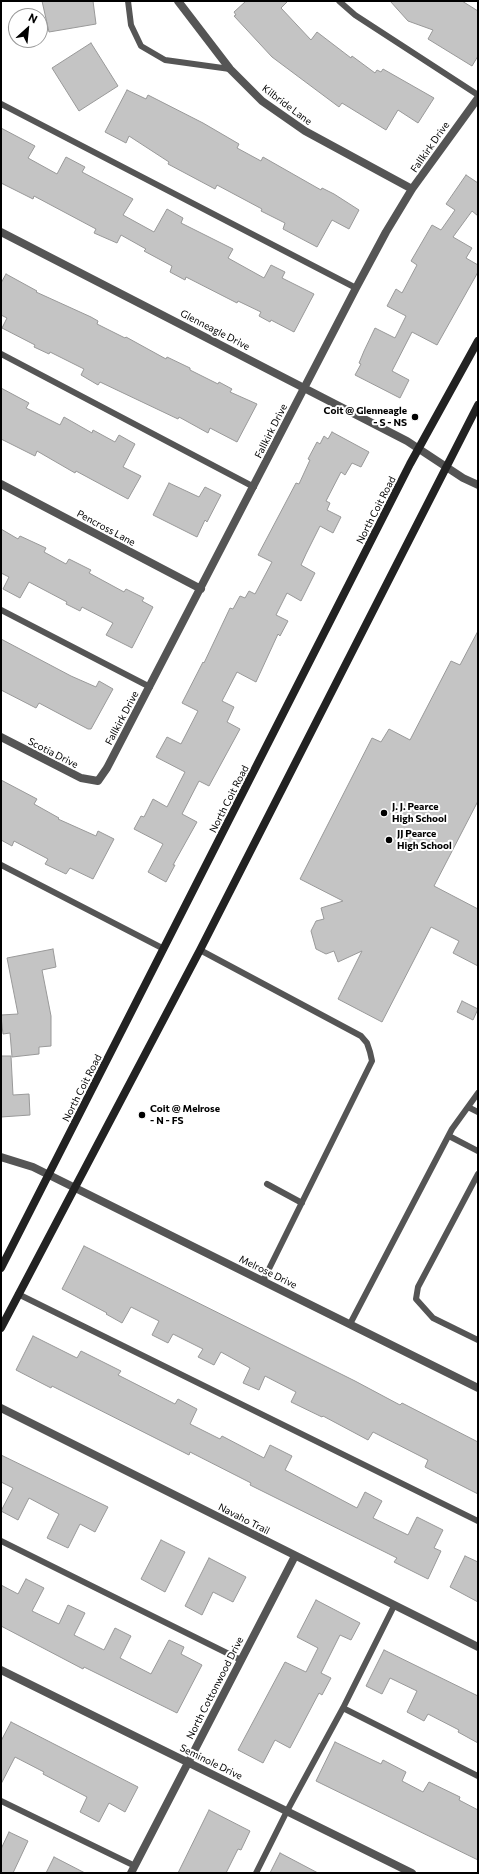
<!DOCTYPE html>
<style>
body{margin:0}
#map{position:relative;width:479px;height:1874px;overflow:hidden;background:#fff;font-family:Commissioner,sans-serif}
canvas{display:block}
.frame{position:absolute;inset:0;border:2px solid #000;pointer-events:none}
.north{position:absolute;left:8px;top:8px;width:40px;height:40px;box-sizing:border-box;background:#fff;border:1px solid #999;border-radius:50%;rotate:27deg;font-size:11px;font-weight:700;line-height:16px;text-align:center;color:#000}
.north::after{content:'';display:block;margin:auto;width:14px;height:18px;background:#000;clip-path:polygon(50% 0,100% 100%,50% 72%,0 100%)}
</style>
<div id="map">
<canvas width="479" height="1874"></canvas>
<div class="frame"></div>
<div class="north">N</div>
</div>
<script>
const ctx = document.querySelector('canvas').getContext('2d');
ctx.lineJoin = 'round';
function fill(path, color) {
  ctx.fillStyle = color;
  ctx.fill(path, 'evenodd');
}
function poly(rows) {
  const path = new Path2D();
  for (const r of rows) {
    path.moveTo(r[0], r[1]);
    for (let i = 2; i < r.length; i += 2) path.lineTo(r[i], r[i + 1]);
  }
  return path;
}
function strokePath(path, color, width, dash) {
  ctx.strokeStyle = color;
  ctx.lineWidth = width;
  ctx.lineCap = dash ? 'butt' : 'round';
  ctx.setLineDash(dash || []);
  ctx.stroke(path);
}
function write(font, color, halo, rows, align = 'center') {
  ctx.font = font + ' Commissioner,sans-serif';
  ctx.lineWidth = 4;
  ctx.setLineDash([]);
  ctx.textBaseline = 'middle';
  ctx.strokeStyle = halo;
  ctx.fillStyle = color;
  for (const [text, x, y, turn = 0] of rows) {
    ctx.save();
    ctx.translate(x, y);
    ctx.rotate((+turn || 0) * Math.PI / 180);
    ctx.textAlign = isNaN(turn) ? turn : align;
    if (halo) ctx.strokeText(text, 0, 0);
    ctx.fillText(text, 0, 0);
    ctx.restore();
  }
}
const building = poly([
 [42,1,93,1,96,24,49,32,42,1],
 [246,1,288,1,281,8,311,40,317,32,351,58,352,56,375,73,377,70,381,72,383,69,434,98,418,123,398,110,386,130,342,103,339,107,272,57,234,16,236,15,234,12,246,1],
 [390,1,462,1,478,11,478,56,472,66,428,39,433,30,408,21,390,1],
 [91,43,118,86,79,111,52,68,91,43],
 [127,90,146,99,148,95,203,123,239,144,237,148,261,161,263,157,321,190,322,188,334,194,359,210,349,229,332,220,317,247,283,229,285,223,261,211,262,209,217,185,215,189,168,164,169,162,129,136,126,143,105,132,127,90],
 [1,128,35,146,28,158,57,174,66,157,85,167,82,172,133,199,123,215,154,232,167,209,183,218,181,223,233,249,228,258,264,278,271,265,285,272,282,278,314,294,294,332,271,320,270,322,259,316,261,312,238,301,237,303,186,277,185,280,170,272,172,266,144,251,146,249,121,235,117,243,94,233,96,229,34,196,33,199,1,183,1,128],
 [466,175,478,183,478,216,472,211,453,237,472,248,466,258,478,265,478,272,437,345,412,332,392,371,409,380,400,398,355,375,361,364,359,363,364,351,375,328,395,338,406,316,387,306,396,289,402,293,417,265,411,261,432,225,441,230,455,210,446,204,466,175],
 [6,274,37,291,36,292,91,317,98,321,97,324,125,338,126,337,166,359,167,357,190,368,190,370,218,384,219,382,232,389,230,392,257,404,237,442,210,428,208,433,179,417,178,419,100,382,98,385,81,375,84,369,50,352,49,354,34,347,35,345,2,328,7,318,1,315,1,283,6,274],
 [1,388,29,403,26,408,60,425,64,417,92,433,93,430,115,442,119,435,135,444,123,467,141,476,128,499,76,471,75,473,37,451,35,456,1,439,1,388],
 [332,432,369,452,361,467,352,463,345,475,341,472,326,501,330,503,327,510,341,517,333,533,320,526,306,554,301,565,315,573,301,601,287,593,276,615,288,621,280,636,278,634,256,682,237,672,222,701,234,707,227,722,240,729,209,786,199,781,182,814,197,822,173,865,175,865,166,882,148,872,163,844,134,829,141,816,144,817,153,799,167,807,185,772,156,757,167,737,181,744,198,711,182,703,203,662,204,663,230,608,233,609,240,596,245,598,249,591,255,594,272,562,258,555,296,483,299,484,310,460,308,459,317,442,320,444,324,436,328,439,332,432],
 [169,483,199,497,205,487,221,495,207,522,205,520,197,537,153,515,169,483],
 [1,529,18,539,20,536,46,548,44,552,66,564,69,559,91,570,89,573,124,592,126,589,144,598,142,601,153,607,132,648,106,635,113,623,82,607,80,611,66,604,67,602,29,582,20,598,3,589,9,577,1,573,1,529],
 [478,631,478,801,434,886,478,909,478,966,453,953,459,941,431,927,382,1022,338,999,362,951,338,962,334,951,326,954,316,949,311,931,316,921,324,919,321,908,343,901,300,879,372,738,381,742,389,729,410,740,451,661,460,665,478,631],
 [1,639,71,676,96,687,99,681,113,689,91,729,88,729,39,703,36,708,1,690,1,639],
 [1,780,37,799,34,804,59,818,58,819,96,836,98,831,114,839,93,879,70,868,66,874,45,864,48,859,14,841,12,846,1,840,1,780],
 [53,949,56,967,42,970,51,1016,51,1046,39,1047,39,1054,12,1057,10,1033,3,1034,1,1017,1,1015,18,1014,7,958,53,949],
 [462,1001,478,1009,473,1020,457,1012,462,1001],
 [1,1056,11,1056,13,1095,29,1094,30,1115,1,1117,1,1056],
 [84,1246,355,1381,400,1405,402,1403,478,1442,478,1494,425,1467,428,1460,373,1432,368,1440,323,1416,322,1417,291,1402,296,1392,265,1376,259,1390,243,1383,250,1368,221,1352,214,1365,198,1357,203,1349,173,1334,168,1343,152,1335,159,1321,131,1307,122,1323,106,1314,107,1313,62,1289,84,1246],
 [33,1336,77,1358,81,1351,121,1371,118,1375,175,1404,178,1399,197,1409,190,1424,220,1439,222,1436,264,1458,270,1445,292,1456,285,1470,357,1508,365,1492,382,1501,373,1518,408,1535,417,1517,443,1530,434,1548,441,1551,428,1579,394,1562,397,1558,250,1485,251,1483,190,1452,189,1455,52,1386,51,1388,16,1370,33,1336],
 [1,1455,108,1507,95,1532,80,1524,68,1548,47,1538,59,1514,29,1498,18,1520,1,1511,13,1488,1,1482,1,1455],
 [161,1540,185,1552,165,1592,141,1579,161,1540],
 [465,1556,478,1562,478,1602,450,1587,465,1556],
 [209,1558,246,1577,233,1602,213,1592,202,1615,185,1606,209,1558],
 [26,1579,44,1588,32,1611,59,1624,68,1605,85,1613,74,1635,104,1650,115,1628,131,1636,120,1658,151,1674,169,1640,184,1647,181,1654,202,1665,177,1713,84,1667,83,1669,1,1626,1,1585,18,1594,26,1579],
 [316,1600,360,1623,351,1640,340,1635,321,1673,331,1678,322,1695,319,1693,290,1748,275,1740,263,1763,238,1750,285,1662,306,1672,318,1648,297,1637,316,1600],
 [384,1650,478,1696,478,1743,458,1732,459,1730,428,1714,424,1721,407,1712,417,1691,390,1678,382,1694,366,1686,384,1650],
 [11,1722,138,1787,125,1812,109,1803,99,1822,80,1812,87,1797,43,1774,44,1772,15,1757,1,1784,1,1741,11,1722],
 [335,1742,381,1764,383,1760,406,1772,402,1781,423,1792,429,1782,460,1797,459,1800,478,1810,478,1860,316,1781,335,1742],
 [209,1810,250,1831,241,1850,238,1849,226,1873,178,1873,209,1810],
 [9,1832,28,1841,13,1873,1,1873,1,1849,9,1832],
 [280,1853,318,1873,270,1873,280,1853],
 [54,1857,85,1873,46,1873,54,1857]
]);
fill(building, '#c4c4c4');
strokePath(building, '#999', 1);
strokePath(poly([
 [128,1,131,25,141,46,165,60,230,69],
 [339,1,355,15,478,95],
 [1,104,356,288],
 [1,354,254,487],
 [1,610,150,687],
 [1,865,164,949],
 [200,950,361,1036,367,1043,370,1052,372,1061,263,1281],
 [468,1107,478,1112],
 [449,1136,478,1151],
 [478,1174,418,1287,416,1299,433,1318,478,1340],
 [267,1184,302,1203],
 [18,1294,478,1521],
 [350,1324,452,1129,478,1093],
 [1,1541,241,1660],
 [343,1708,478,1776],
 [1,1801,135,1866],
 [256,1873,287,1811,343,1708,394,1606]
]), '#555', 6);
strokePath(poly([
 [178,1,230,69,262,101,305,131,412,189],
 [1,232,407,441,463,478,478,485],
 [1,484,201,589],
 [1,737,81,778,98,781,107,768,356,288,386,232,412,189,478,98],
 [1,1408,478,1647],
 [1,1670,412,1873],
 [131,1873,295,1556]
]), '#555', 8);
strokePath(poly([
 [1,1157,33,1167,478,1388]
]), '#555', 8);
strokePath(poly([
 [1,1268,410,464,478,341],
 [1,1328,200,950,478,405]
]), '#222', 8);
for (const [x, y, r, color] of [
 [415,417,4,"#000"],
 [384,813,4,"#000"],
 [389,840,4,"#000"],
 [142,1115,4,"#000"]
]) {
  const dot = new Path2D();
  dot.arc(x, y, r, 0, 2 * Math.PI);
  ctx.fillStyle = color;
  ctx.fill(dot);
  strokePath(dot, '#fff', 1.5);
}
write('10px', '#000', '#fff', [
 ["Kilbride Lane",287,105,37],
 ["Fallkirk Drive",430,147,-55],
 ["Glenneagle Drive",215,330,27],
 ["Fallkirk Drive",271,431,-63],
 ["North Coit Road",376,510,-63],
 ["Pencross Lane",106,528,28],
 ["Fallkirk Drive",122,718,-62],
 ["Scotia Drive",53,753,27],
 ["North Coit Road",229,799,-63],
 ["North Coit Road",82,1088,-63],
 ["Melrose Drive",268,1272,26],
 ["Navaho Trail",244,1519,27],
 ["North Cottonwood Drive",215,1688,-63],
 ["Seminole Drive",211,1762,26]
]);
write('bold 10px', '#000', '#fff', [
 ["Coit @ Glenneagle",407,411,"right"],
 ["- S - NS",407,423,"right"],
 ["J. J. Pearce",392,807],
 ["High School",392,819],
 ["JJ Pearce",397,834],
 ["High School",397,846],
 ["Coit @ Melrose",150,1109],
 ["- N - FS",150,1121]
], 'left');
</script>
